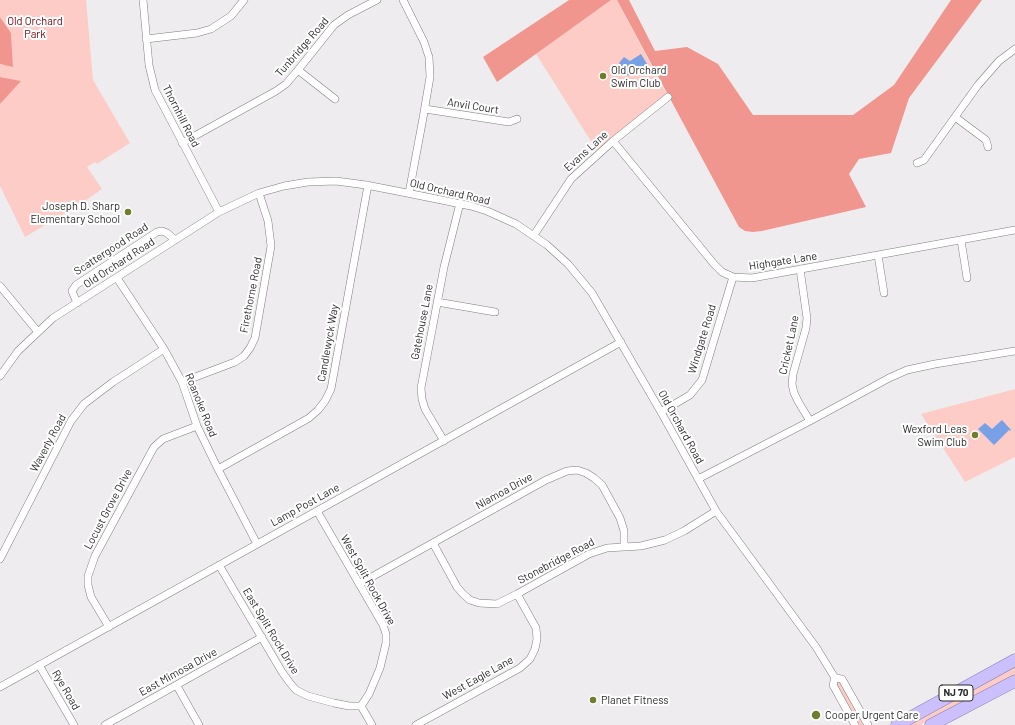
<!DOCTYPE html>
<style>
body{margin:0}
canvas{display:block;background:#efecef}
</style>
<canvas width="1015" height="725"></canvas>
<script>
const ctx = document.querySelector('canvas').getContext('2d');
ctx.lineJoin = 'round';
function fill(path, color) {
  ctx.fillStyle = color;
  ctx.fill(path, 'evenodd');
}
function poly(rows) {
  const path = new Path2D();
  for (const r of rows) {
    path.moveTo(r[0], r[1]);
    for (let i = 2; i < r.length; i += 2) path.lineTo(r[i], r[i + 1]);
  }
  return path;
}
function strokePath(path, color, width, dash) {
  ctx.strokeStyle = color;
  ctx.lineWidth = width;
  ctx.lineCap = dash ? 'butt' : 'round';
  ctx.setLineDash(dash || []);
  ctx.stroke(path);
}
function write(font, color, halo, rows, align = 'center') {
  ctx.font = font + ' Barlow,sans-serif';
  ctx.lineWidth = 4;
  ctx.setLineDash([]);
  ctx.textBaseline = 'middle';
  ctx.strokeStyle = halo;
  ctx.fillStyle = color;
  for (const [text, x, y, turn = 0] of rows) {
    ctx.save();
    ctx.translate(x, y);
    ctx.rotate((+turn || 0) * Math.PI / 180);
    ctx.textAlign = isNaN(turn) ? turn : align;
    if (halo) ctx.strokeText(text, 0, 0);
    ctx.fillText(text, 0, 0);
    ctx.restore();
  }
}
fill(poly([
 [0,0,86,0,93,80,130,143,97,164,95,162,87,167,102,189,82,203,25,237,0,186,0,104,20,81,0,77,0,64,13,66,11,33,0,17],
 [611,0,617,0,668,97,599,154,536,54],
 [1015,389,1015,457,965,482,921,414],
 [1015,667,1015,674,920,725,906,725],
 [842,679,868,725,855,725,833,685]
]), '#fdccc7');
fill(poly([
 [569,0,611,0,497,82,483,57],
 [617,0,629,0,655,51,687,47,718,64,753,115,853,115,894,85,951,0,982,0,909,98,891,153,859,159,849,174,866,207,762,231,753,232,745,231,739,227],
 [0,17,11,33,13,67,0,64],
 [0,77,21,81,0,104]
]), '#f1968e');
fill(poly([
 [641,54,650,69,644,76,637,70,628,76,619,63,624,57,630,61],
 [1002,420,1011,430,1010,431,1009,430,994,445,978,429,985,423,992,429]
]), '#78a0e6');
const minor = poly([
 [143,0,149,65,155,90,219,212],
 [403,0,424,42,429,57,430,77,423,118,409,193],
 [146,39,197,33,211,29,231,16,244,0],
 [298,70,335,99],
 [425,109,509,122,517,119],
 [955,117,986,140,988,147],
 [613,141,714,264,722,272,733,277,752,278,1015,230],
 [182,143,276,91,286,84,298,70,334,25,348,15,377,0],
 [917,163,924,160,978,85,999,61,1015,49],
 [534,235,571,179,613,141,668,97],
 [961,240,967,278],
 [878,255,884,293],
 [800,269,807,318,806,328,793,374,792,384,794,393,799,403,810,421],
 [117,278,164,349,182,382,197,426,218,469,257,544],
 [0,286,38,332],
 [437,302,495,312],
 [77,303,72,291,76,285,157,232,162,231,167,233,175,240],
 [0,376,18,351,53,318,219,212,259,193,284,186,308,182,336,181,366,185,407,193,471,206,487,211,516,224,547,245,568,264,592,293,661,412,716,511,816,647,835,678],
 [182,382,235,362,244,356,250,348,255,338,271,246,268,221,259,193],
 [661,412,690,395,702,380,733,277],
 [444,441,425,409,422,399,421,388,444,267,460,203],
 [218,469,309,418,318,410,325,401,331,389,368,185],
 [698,479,810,421,889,378,907,370,935,364,1015,351],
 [317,511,383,625,386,634,386,643,380,668,369,694,361,706],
 [433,543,457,587,463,594,470,600,479,603,497,604,517,594,589,554,607,548,641,546,665,540,684,531,716,511],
 [0,559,71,421,84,404,113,382,164,349],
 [219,565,282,672,290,683,296,690,308,696,334,703,349,706,361,706],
 [359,584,546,480,567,471,577,470,586,473,594,478,602,485,620,518,624,531,624,547],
 [109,627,91,597,88,585,88,576,95,556,154,447,163,439,197,426],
 [39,665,74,725],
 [835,678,842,679,868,725],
 [835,678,833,685,855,725],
 [177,686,199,725],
 [0,687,621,342],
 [361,706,372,725],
 [105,725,262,637],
 [416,725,520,668,530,659,535,649,537,639,536,628,517,594]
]);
const trunk = poly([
 [897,725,1015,660],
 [931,725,1015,681]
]);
strokePath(minor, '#807d81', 8);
strokePath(trunk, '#8b82b2', 13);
strokePath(minor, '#fff', 7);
strokePath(trunk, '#ccc0fc', 12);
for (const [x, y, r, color] of [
 [603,76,4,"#6e7e2c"],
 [128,212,4,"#6e7e2c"],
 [975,435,4,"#6e7e2c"],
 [593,700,4,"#6e7e2c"],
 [816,715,5,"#6e7e2c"]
]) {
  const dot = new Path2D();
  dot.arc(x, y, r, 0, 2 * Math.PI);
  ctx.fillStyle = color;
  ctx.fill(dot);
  strokePath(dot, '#fff', 1.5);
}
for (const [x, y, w] of [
 [956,693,34]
]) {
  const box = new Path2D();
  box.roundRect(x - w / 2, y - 8, w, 16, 3);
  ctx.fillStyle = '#fff';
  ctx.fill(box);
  strokePath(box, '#2b2a2b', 1);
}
write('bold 10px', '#2b2a2b', null, [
 ["NJ 70",956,693]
]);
write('11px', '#74020d', '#fff', [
 ["Old Orchard",35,21],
 ["Park",35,34]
]);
write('11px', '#2b2a2b', '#fff', [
 ["Tunbridge Road",302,47,-49],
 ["Anvil Court",473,106,9],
 ["Thornhill Road",181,116,63],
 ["Evans Lane",586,151,-42],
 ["Old Orchard Road",450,192,13],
 ["Scattergood Road",111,249,-33],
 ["Highgate Lane",783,261,-9],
 ["Old Orchard Road",119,263,-33],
 ["Firethorne Road",251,295,-79],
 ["Gatehouse Lane",422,322,-79],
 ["Windgate Road",702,339,-73],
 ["Candlewyck Way",328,343,-80],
 ["Cricket Lane",789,345,-78],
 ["Roanoke Road",201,405,68],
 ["Old Orchard Road",681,427,61],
 ["Waverly Road",48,443,-62],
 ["Niamoa Drive",504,491,-29],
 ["Lamp Post Lane",305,505,-29],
 ["Locust Grove Drive",108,509,-62],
 ["Stonebridge Road",556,561,-28],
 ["West Split Rock Drive",368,580,61],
 ["East Split Rock Drive",271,631,59],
 ["East Mimosa Drive",178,672,-29],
 ["West Eagle Lane",478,678,-29],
 ["Rye Road",66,690,60]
]);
write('11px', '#2b2a2b', '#fff', [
 ["Old Orchard",611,70],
 ["Swim Club",611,83],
 ["Joseph D. Sharp",120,206,"right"],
 ["Elementary School",120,219,"right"],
 ["Wexford Leas",967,429,"right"],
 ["Swim Club",967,442,"right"],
 ["Planet Fitness",601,700],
 ["Cooper Urgent Care",825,715]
], 'left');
</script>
